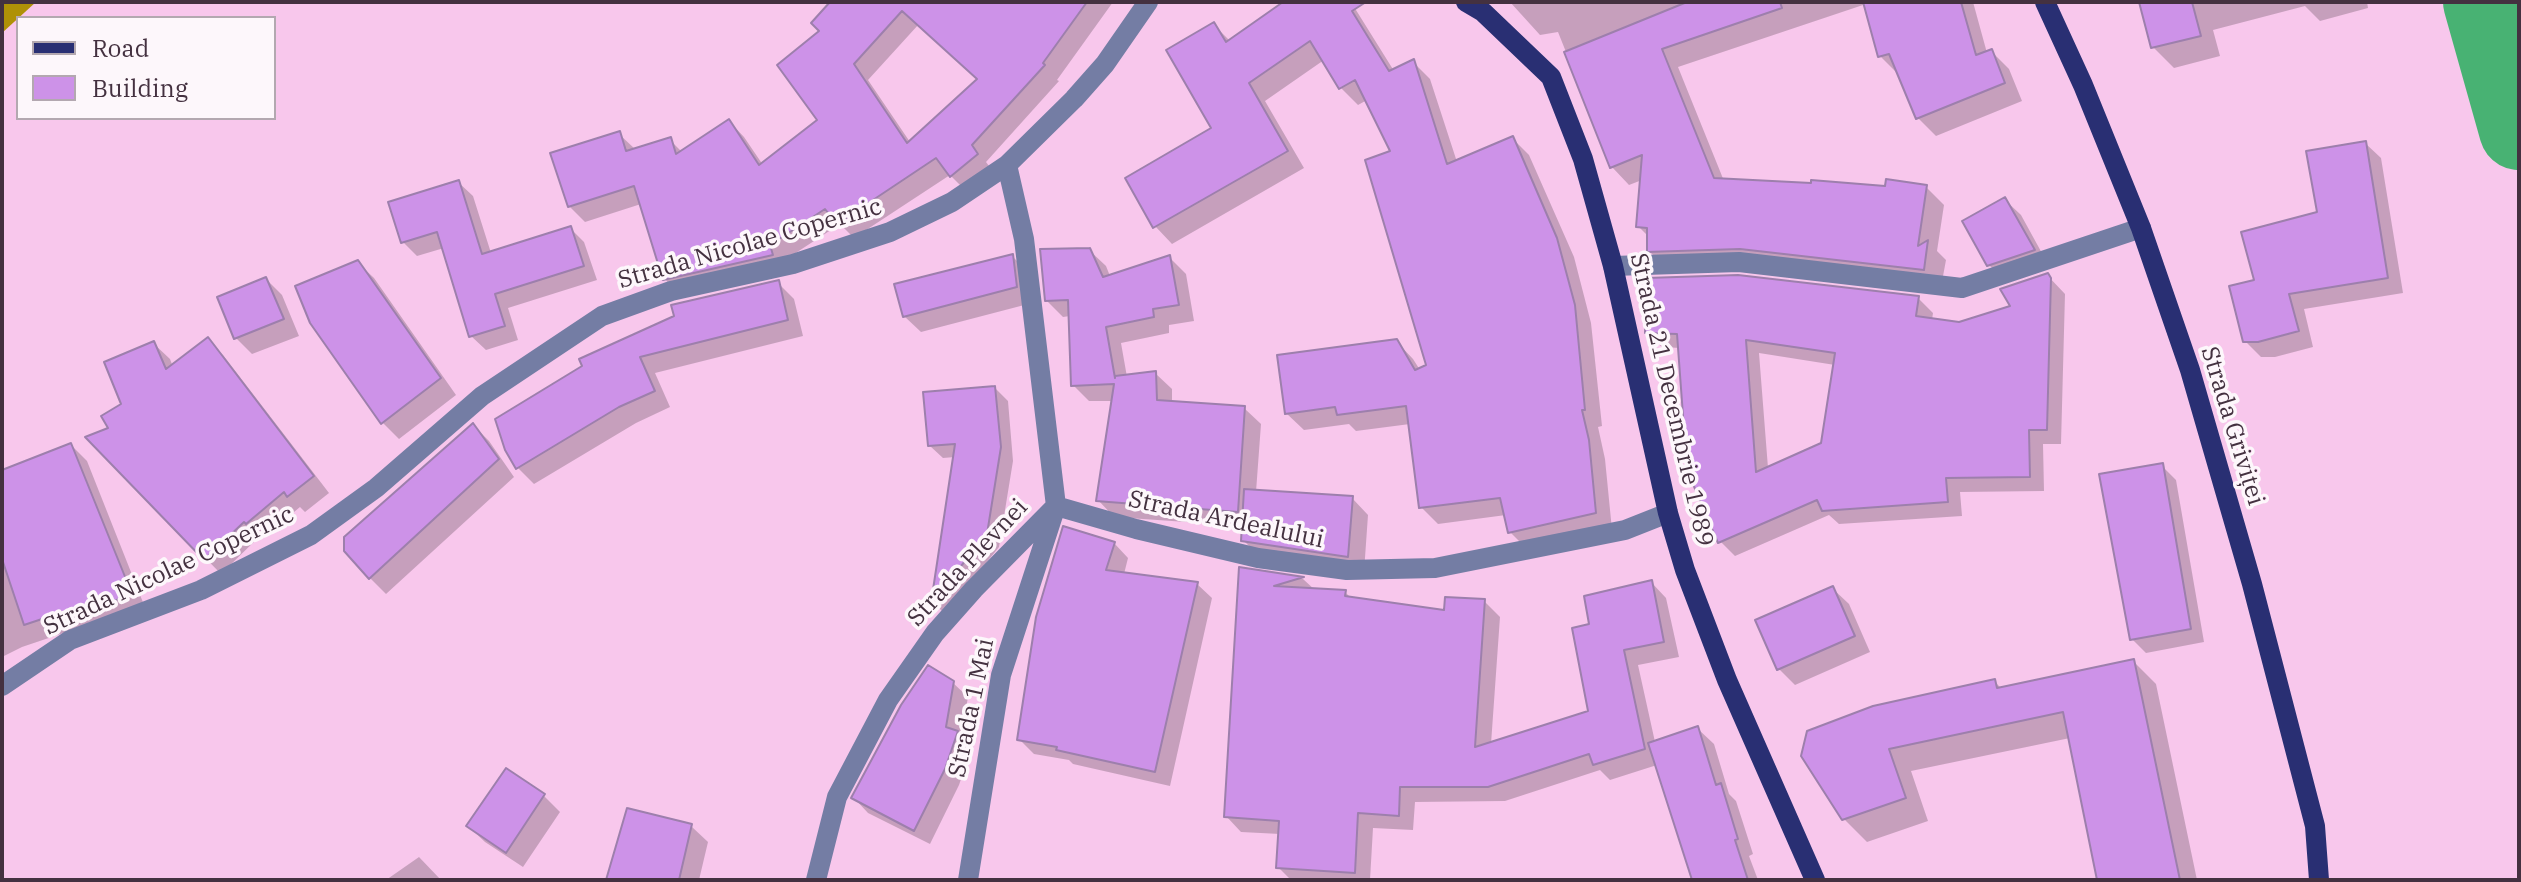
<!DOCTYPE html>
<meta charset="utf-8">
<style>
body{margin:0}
#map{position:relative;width:2521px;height:882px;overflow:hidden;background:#f8c7ec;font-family:"IBM Plex Serif",serif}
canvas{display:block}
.frame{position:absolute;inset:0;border:4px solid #443140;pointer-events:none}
.legend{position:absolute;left:16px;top:16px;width:260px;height:104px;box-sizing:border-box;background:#fdf7fb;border:2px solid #b3a8b0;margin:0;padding:10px 14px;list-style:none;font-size:24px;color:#443140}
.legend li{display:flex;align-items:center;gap:16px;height:40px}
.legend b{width:40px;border:2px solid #b3a8b0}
</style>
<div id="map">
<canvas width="2521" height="882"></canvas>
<div class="frame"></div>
<ul class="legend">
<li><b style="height:10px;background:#292f73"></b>Road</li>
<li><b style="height:22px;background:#cd92e8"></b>Building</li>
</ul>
</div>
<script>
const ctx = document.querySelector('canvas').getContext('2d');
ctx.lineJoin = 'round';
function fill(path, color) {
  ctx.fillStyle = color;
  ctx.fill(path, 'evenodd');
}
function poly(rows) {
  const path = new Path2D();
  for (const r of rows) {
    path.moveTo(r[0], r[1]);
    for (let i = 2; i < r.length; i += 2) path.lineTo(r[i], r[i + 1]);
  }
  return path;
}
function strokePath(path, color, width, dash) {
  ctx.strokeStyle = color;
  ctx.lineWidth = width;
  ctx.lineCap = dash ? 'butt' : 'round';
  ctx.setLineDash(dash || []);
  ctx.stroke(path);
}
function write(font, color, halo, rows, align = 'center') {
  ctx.font = font + ' "IBM Plex Serif",serif';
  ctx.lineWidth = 7;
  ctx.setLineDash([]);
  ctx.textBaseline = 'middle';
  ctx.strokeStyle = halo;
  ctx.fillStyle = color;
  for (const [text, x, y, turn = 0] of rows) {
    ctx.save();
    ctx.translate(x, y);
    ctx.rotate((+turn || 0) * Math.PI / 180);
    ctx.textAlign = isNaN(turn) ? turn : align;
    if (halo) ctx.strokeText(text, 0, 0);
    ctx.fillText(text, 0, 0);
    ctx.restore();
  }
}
fill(poly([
 [2,2,36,2,2,33]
]), '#af9107');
fill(poly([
 [833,2,1113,2,1057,80,1059,81,986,162,992,170,966,191,950,175,854,238,840,224,785,260,680,295,665,279,641,204,585,222,569,206,619,134,636,150,670,140,682,152,729,121,744,137,763,165,820,120,822,31],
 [919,24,979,80,910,142,868,80],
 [1286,2,1351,2,1394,71,1413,62,1430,79,1457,162,1512,138,1529,155,1574,257,1591,323,1602,426,1598,427,1605,459,1612,530,1527,549,1510,532,1506,515,1438,524,1421,507,1410,424,1356,431,1349,424,1304,430,1286,413,1396,341,1413,359,1420,370,1429,366,1393,152,1367,100,1358,105,1341,88,1324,60,1265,101,1304,168,1172,244,1155,226,1214,129,1214,25,1230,41],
 [1510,2,1973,2,1987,53,1991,51,2009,69,2022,101,1936,136,1918,118,1898,74,1880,56,1866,4,1678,67,1724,181,1926,187,1944,205,1937,251,1946,260,1941,287,1760,266,1667,269,1649,251,1649,237,1639,227,1642,180,1629,185,1612,167,1558,32,1540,35],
 [2141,2,2367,2,2368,8,2320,21,2305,6,2213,30,2220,56,2174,68,2153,47],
 [2365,143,2381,158,2403,293,2304,309,2313,347,2275,357,2261,357,2245,341,2319,214],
 [458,182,473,196,491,253,570,228,584,242,597,280,508,308,518,340,486,350,471,336,444,248,417,256,403,242],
 [2004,199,2021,215,2049,266,2005,281,1989,265],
 [1089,250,1106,266,1110,276,1170,258,1186,274,1194,321,1169,325,1169,333,1121,343,1127,377,1155,373,1172,389,1172,403,1244,408,1261,424,1256,492,1352,498,1368,515,1364,572,1259,556,1243,540,1244,526,1114,517,1098,500,1113,401,1089,401,1073,385,1070,316,1063,317,1046,300],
 [1012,256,1028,272,1032,303,921,332,904,316],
 [357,262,374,278,456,395,399,439,383,423,312,322],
 [2047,275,2065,294,2061,444,2043,444,2044,491,1960,492,1962,516,1839,524,1829,515,1735,556,1720,541,1680,348,1662,347,1647,333,1918,298,1933,313,1932,320,1959,324,2013,308],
 [1759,353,1835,365,1823,444,1768,468],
 [266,279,282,295,299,336,252,354,236,338],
 [778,283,794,299,803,336,655,373,670,407,636,423,534,484,518,468,507,450,498,420],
 [207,340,223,355,329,493,305,512,300,507,263,538,260,536,221,574,88,438,111,429,154,344,170,359,173,367],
 [995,388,1008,401,1013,461,999,547,945,614,933,602,955,457,943,458,930,446],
 [473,425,489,441,514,477,386,594,370,578],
 [71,445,87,461,146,610,111,617,22,647,2,657,2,468,4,471],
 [2162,466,2176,480,2204,642,2146,653,2132,639],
 [1114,543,1128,558,1124,574,1197,584,1212,598,1170,786,1073,764,1069,760,1034,754,1019,739],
 [1241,569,1303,579,1315,590,1345,592,1351,598,1446,612,1484,601,1500,617,1491,744,1590,712,1591,626,1651,582,1666,598,1679,657,1638,665,1655,742,1698,729,1714,744,1729,794,1736,801,1753,854,1749,856,1758,880,1694,880,1657,765,1610,780,1600,770,1505,801,1415,802,1413,830,1373,828,1370,880,1291,880,1278,867,1280,834,1241,832,1226,816],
 [1832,588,1849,604,1870,652,1795,685,1779,669],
 [2133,661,2156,684,2197,880,2099,880,2070,738,1911,771,1928,821,1867,842,1844,819,1808,733,1995,682,2002,689],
 [952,682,968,697,961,737,972,747,959,785,930,844,868,813,854,798],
 [544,796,560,812,523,867,485,842,468,826],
 [691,826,708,842,699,880,611,880],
 [419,857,441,880,386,880]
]), '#0003');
strokePath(poly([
 [2483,2,2519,130]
]), '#48b273', 80);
const building = poly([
 [830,2,1087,2,1043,63,1045,65,972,145,978,154,950,177,936,158,837,224,825,209,770,245,773,255,663,280,634,186,568,207,550,153,620,131,626,151,671,137,676,154,729,119,759,165,817,120,777,65,819,31,811,23,830,2],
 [902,11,977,79,907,143,854,64,902,11],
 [1283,2,1366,2,1352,11,1389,71,1414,59,1447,164,1513,136,1557,238,1575,305,1585,410,1582,410,1589,440,1596,513,1508,533,1500,498,1419,508,1406,406,1337,415,1335,407,1285,414,1277,355,1397,339,1415,370,1426,365,1365,160,1390,151,1355,80,1339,89,1310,41,1249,83,1288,151,1153,228,1125,178,1211,128,1166,50,1214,22,1226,42,1283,2],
 [1687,2,1780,2,1782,8,1662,49,1714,178,1811,183,1811,180,1885,186,1886,179,1927,185,1918,246,1928,240,1924,270,1740,249,1647,252,1647,228,1636,227,1642,155,1610,168,1564,52,1687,2],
 [1863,2,1961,2,1976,55,1992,49,2005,83,1916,119,1889,54,1878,57,1863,2],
 [2139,2,2192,2,2201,36,2151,48,2139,2],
 [2366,141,2388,278,2289,294,2299,331,2258,342,2243,342,2229,286,2254,280,2241,232,2317,212,2306,151,2366,141],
 [459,180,482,254,571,226,584,266,495,294,505,326,469,337,437,232,401,243,388,202,459,180],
 [2005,197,2035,250,1987,266,1962,221,2005,197],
 [1090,248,1103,277,1170,255,1179,305,1153,309,1154,317,1106,327,1115,378,1115,376,1156,371,1157,400,1245,406,1238,512,1096,501,1114,384,1071,386,1068,300,1045,301,1040,249,1090,248],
 [1013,254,1017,287,903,317,894,284,1013,254],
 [358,260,441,378,381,424,310,323,295,286,358,260],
 [2048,273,2051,278,2047,430,2029,430,2030,477,1946,478,1948,502,1822,511,1817,500,1718,543,1687,470,1677,334,1645,333,1646,278,1738,275,1919,296,1916,316,1959,322,2010,306,2000,289,2048,273],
 [1746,340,1835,353,1821,443,1756,472,1746,340],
 [266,277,284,319,234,339,217,297,266,277],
 [779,280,788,320,640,357,655,391,619,407,516,469,505,450,495,419,582,366,579,359,674,316,671,305,779,280],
 [208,337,314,476,287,497,284,492,246,524,244,522,204,560,85,437,108,428,101,416,121,404,104,362,154,341,166,369,208,337],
 [995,386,1001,447,987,534,931,603,955,444,928,446,923,392,995,386],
 [473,423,499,459,369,579,344,551,344,537,473,423],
 [71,443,132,594,98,607,96,601,24,625,2,559,2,470,71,443],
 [2163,463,2191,629,2130,640,2099,474,2163,463],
 [1244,489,1353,496,1348,557,1241,541,1244,489],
 [1063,526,1115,542,1106,570,1198,582,1155,772,1056,750,1057,747,1017,740,1036,617,1063,526],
 [1239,567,1304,577,1274,586,1346,590,1345,596,1444,610,1445,597,1485,599,1475,747,1588,711,1572,628,1589,624,1584,596,1652,580,1664,642,1624,650,1645,749,1593,765,1589,754,1488,787,1400,787,1399,816,1358,813,1355,873,1276,868,1279,821,1224,817,1239,567],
 [1833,586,1855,636,1777,670,1755,620,1833,586],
 [2134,659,2180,880,2097,880,2063,712,1889,749,1906,798,1842,820,1801,756,1807,731,1873,706,1995,679,1997,688,2134,659],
 [928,665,954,681,946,727,958,731,945,769,914,831,851,798,901,705,928,665],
 [1698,726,1716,785,1721,783,1738,839,1735,840,1748,880,1692,880,1648,743,1698,726],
 [506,768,545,794,506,853,466,826,506,768],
 [627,808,692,824,679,880,606,880,627,808]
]);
fill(building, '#cd92e8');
strokePath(building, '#9d7fac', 2);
strokePath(poly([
 [1613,266,1739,262,1962,288,2141,228],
 [2,686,70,640,201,590,311,535,376,488,482,396,602,316,671,291,793,264,890,232,952,202,1007,165,1074,99,1105,64,1148,2],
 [816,880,837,797,888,700,935,633,974,589,1056,506,1024,239,1007,165],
 [968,880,1001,675,1056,506,1136,529,1258,558,1347,570,1435,568,1625,530,1668,513]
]), '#747da4', 20);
strokePath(poly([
 [1466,2,1483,12,1551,77,1583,159,1613,266,1668,513,1685,570,1727,680,1815,880],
 [2045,2,2083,85,2141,228,2190,370,2252,584,2315,826,2319,880]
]), '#292f73', 20);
write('24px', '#443140', '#fdf7fb', [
 ["Strada Nicolae Copernic",750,244,-16],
 ["Strada 21 Decembrie 1989",1671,400,77],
 ["Strada Griviței",2232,426,73],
 ["Strada Ardealului",1226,520,12],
 ["Strada Plevnei",968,563,-47],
 ["Strada Nicolae Copernic",169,571,-25],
 ["Strada 1 Mai",972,708,-78]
]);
</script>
